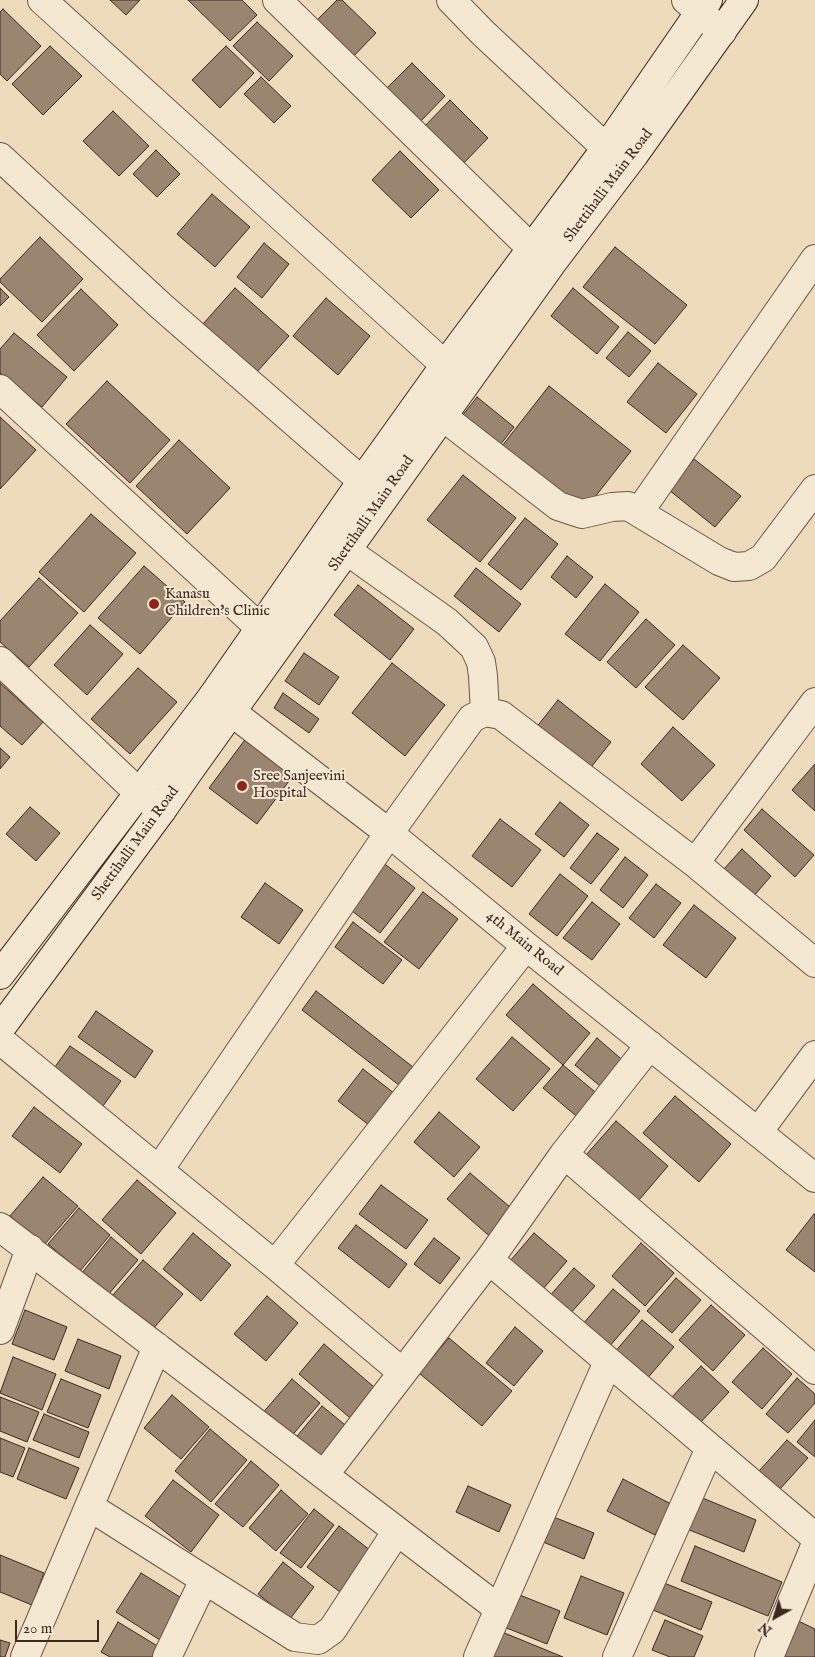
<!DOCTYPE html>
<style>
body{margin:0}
#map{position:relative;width:815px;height:1657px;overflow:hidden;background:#eedbbc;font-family:"IM FELL English",serif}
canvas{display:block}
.north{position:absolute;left:750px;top:1592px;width:50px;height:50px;-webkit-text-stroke:4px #f4e8d3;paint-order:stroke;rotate:219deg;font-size:14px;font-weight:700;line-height:20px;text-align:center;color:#3f2820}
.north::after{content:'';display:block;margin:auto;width:18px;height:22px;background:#3f2820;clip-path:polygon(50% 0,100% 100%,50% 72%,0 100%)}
.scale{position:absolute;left:15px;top:1620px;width:84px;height:22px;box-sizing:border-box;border:2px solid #3f2820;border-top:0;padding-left:6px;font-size:15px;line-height:18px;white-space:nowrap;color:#3f2820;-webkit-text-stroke:4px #f4e8d3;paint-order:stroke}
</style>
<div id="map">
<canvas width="815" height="1657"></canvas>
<div class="north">N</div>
<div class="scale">20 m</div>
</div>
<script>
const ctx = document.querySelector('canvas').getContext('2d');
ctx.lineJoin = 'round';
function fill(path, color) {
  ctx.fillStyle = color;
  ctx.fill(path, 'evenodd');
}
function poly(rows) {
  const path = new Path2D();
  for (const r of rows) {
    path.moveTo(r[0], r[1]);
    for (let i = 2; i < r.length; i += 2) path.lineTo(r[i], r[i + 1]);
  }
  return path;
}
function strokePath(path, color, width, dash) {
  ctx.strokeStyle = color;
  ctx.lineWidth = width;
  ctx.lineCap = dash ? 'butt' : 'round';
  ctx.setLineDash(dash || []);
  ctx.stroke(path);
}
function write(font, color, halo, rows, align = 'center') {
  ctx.font = font + ' "IM FELL English",serif';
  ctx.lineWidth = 4;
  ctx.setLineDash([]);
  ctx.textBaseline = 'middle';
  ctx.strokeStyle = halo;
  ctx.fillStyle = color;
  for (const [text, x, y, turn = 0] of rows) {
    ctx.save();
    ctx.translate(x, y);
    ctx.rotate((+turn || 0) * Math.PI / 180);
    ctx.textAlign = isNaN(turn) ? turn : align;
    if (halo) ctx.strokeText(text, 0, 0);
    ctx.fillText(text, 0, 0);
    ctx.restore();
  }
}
const building = poly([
 [110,0,140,0,126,15,110,0],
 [188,0,242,0,257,15,230,41,188,0],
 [337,0,342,0,376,33,349,61,313,24,337,0],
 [3,9,41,46,7,81,0,74,0,12,3,9],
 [257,22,293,56,269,81,233,46,257,22],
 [50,46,82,76,43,115,12,84,50,46],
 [226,46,254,73,220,108,192,80,226,46],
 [412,63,445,96,418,124,385,90,412,63],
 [261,77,291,106,274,123,244,94,261,77],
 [450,100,488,138,460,167,422,129,450,100],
 [113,111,149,146,119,176,83,141,113,111],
 [156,150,180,174,157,197,133,174,156,150],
 [400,151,439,190,411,218,372,180,400,151],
 [212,194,250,227,215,267,177,234,212,194],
 [40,237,83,279,42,322,0,282,0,279,40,237],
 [264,243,289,264,262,298,237,277,264,243],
 [615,247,687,305,655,344,583,287,615,247],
 [0,288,9,297,0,306,0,288],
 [235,288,289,336,256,373,203,324,235,288],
 [573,288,619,327,597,354,551,316,573,288],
 [81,289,118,325,74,371,37,335,81,289],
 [326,298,370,336,338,375,293,336,326,298],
 [628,332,651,351,629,377,606,358,628,332],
 [14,333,67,377,42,407,0,373,0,349,14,333],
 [658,363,697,394,666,433,627,402,658,363],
 [107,381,170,440,130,483,66,424,107,381],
 [549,386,631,451,584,511,502,446,549,386],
 [477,397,514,427,497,449,459,420,477,397],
 [0,417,36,450,0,489,0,417],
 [179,440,230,488,187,534,136,486,179,440],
 [694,459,741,496,715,527,669,490,694,459],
 [463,475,516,518,480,562,427,520,463,475],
 [91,514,136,553,84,612,39,572,91,514],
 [525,518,558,544,521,590,488,564,525,518],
 [567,556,593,577,576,598,551,577,567,556],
 [144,566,185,602,140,654,98,618,144,566],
 [476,568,521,604,499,632,454,596,476,568],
 [39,578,78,613,29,667,0,642,0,621,39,578],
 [605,584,639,612,600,661,565,634,605,584],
 [358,585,414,629,390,660,334,615,358,585],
 [646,619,675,645,636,688,607,662,646,619],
 [90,625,123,654,87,695,54,665,90,625],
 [683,645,720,678,683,720,645,687,683,645],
 [304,653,339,677,319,705,285,681,304,653],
 [392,663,445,705,405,756,352,713,392,663],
 [138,668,177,702,130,754,91,719,138,668],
 [0,683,43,722,22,745,0,726,0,683],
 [283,693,319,719,309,733,274,708,283,693],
 [558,700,611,742,588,771,535,729,558,700],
 [673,727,715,765,682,801,641,764,673,727],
 [247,737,295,773,257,824,209,788,247,737],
 [0,748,10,757,0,769,0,748],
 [815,764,815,811,792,790,815,764],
 [560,802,589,825,564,857,535,834,560,802],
 [30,807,60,833,36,861,6,834,30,807],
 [762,809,814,855,795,877,744,830,762,809],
 [500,819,541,850,512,887,472,856,500,819],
 [597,833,619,849,591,884,570,868,597,833],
 [742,849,771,876,753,897,723,870,742,849],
 [625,857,648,875,623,908,600,890,625,857],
 [381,861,415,888,380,933,346,906,381,861],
 [560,874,588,896,557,936,529,914,560,874],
 [265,883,303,910,279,944,241,917,265,883],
 [656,884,681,903,654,938,629,918,656,884],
 [423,892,458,919,419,969,384,942,423,892],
 [592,902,620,924,592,960,563,938,592,902],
 [694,905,736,938,706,978,663,945,694,905],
 [353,922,402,960,383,984,335,947,353,922],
 [533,984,590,1033,563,1065,506,1015,533,984],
 [316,991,418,1071,404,1089,302,1010,316,991],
 [96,1011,153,1051,135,1078,78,1037,96,1011],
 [512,1037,550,1069,513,1111,476,1079,512,1037],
 [597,1038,634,1070,612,1096,575,1065,597,1038],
 [70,1046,121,1081,103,1106,52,1071,70,1046],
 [563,1065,601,1097,581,1120,543,1088,563,1065],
 [363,1069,399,1097,374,1129,338,1101,363,1069],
 [675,1096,731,1144,699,1182,643,1133,675,1096],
 [34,1107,82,1144,60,1173,12,1136,34,1107],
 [439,1112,480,1147,454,1177,414,1142,439,1112],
 [616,1121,668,1166,639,1200,586,1155,616,1121],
 [470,1173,517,1213,494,1240,447,1199,470,1173],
 [43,1177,78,1206,44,1245,10,1216,43,1177],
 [137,1180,176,1213,141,1254,102,1220,137,1180],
 [381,1185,428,1220,406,1249,359,1214,381,1185],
 [79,1208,110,1235,80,1271,48,1244,79,1208],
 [814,1214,815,1215,815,1272,786,1250,814,1214],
 [356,1225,407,1264,389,1288,338,1248,356,1225],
 [193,1233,231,1265,201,1301,163,1269,193,1233],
 [534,1233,567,1261,537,1296,504,1268,534,1233],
 [111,1237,138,1260,107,1296,81,1274,111,1237],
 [434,1238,460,1258,440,1284,414,1264,434,1238],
 [641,1243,674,1273,645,1306,612,1276,641,1243],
 [143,1260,183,1294,147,1336,107,1302,143,1260],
 [574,1268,595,1286,568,1316,548,1298,574,1268],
 [676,1278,701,1300,672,1333,647,1311,676,1278],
 [613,1289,640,1311,608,1348,582,1325,613,1289],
 [267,1296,298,1323,266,1361,234,1334,267,1296],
 [711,1305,745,1335,713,1371,679,1340,711,1305],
 [25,1310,67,1327,54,1360,12,1344,25,1310],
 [642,1320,674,1347,646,1380,614,1353,642,1320],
 [515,1327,543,1351,514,1386,486,1363,515,1327],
 [449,1338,512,1391,482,1426,419,1373,449,1338],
 [78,1339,121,1356,109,1389,65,1371,78,1339],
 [324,1344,381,1393,356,1423,299,1374,324,1344],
 [763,1348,792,1374,762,1409,732,1382,763,1348],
 [13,1357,56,1374,42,1410,0,1393,13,1357],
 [701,1366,729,1392,699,1424,671,1398,701,1366],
 [797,1378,815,1394,815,1403,788,1433,766,1414,797,1378],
 [61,1379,101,1395,88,1428,47,1412,61,1379],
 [292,1379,320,1403,289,1439,261,1415,292,1379],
 [172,1395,209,1427,181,1459,144,1428,172,1395],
 [0,1397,39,1412,27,1442,0,1431,0,1397],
 [322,1406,350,1429,320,1465,293,1441,322,1406],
 [44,1414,89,1432,79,1458,33,1440,44,1414],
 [815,1420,815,1457,797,1442,815,1420],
 [210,1429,247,1460,211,1502,175,1471,210,1429],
 [0,1438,25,1448,13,1477,0,1472,0,1438],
 [787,1440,808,1458,780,1489,759,1471,787,1440],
 [29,1448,79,1468,66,1499,17,1479,29,1448],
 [251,1461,279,1485,243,1527,215,1504,251,1461],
 [623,1479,671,1504,655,1535,607,1511,623,1479],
 [173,1480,219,1515,191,1552,145,1516,173,1480],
 [468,1486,511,1505,499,1532,456,1512,468,1486],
 [281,1490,308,1514,276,1551,249,1528,281,1490],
 [700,1497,756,1520,744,1552,687,1529,700,1497],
 [314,1509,334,1525,301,1568,280,1553,314,1509],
 [546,1514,594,1533,584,1559,536,1539,546,1514],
 [339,1526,375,1554,344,1595,307,1567,339,1526],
 [695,1546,782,1582,768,1616,681,1581,695,1546],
 [0,1555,44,1573,32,1605,0,1592,0,1555],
 [283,1562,314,1587,290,1619,258,1594,283,1562],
 [141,1573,196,1607,171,1647,116,1612,141,1573],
 [581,1576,624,1593,607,1635,564,1618,581,1576],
 [664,1583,712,1602,701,1630,653,1610,664,1583],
 [507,1590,560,1611,547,1644,494,1623,507,1590],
 [665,1620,703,1636,694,1657,670,1657,652,1650,665,1620],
 [796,1620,815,1629,815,1657,778,1657,796,1620],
 [118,1622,164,1650,160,1657,110,1657,101,1652,118,1622],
 [502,1632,563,1657,492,1657,502,1632],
 [0,1640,10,1643,5,1657,0,1657,0,1640]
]);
fill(building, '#9a8571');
strokePath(building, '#3f2820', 1);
const street = poly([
 [42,0,445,365],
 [277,0,531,248],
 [451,0,483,33,606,148],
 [686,0,722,32],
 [0,157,161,306,362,481],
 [0,389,259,627],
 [442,416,558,506,582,514,612,507,628,506,719,561,734,567,749,566,763,558,815,489],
 [639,512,815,259],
 [346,550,447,622,474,647,481,662,483,676,485,712],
 [0,661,139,793,162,810],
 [212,697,389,833,526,946,815,1178],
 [695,863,815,702],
 [0,1040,275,1265,402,1372],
 [758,1132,815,1055],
 [564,1154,815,1370],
 [159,1170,389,833,472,718,485,712,501,715,695,863,815,963],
 [0,1227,499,1609],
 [489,1260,815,1537],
 [275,1265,526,946],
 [0,1330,30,1249],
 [324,1475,489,1260,564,1154,650,1045],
 [90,1507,295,1637,318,1640,332,1630,397,1531],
 [25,1657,157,1347],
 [167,1657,204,1580],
 [478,1657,608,1362],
 [617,1657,710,1448],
 [769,1657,815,1546]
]);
const secondary = poly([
 [0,975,212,697,362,481,445,365,606,148,708,0],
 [0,1029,162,810,187,774,552,263,634,155,744,0]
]);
strokePath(street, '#6b5547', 30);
strokePath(secondary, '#3f2820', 30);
strokePath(street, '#f4e8d3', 28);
strokePath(secondary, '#f4e8d3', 28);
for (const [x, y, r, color] of [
 [154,604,6,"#8f2418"],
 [242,786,6,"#8f2418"]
]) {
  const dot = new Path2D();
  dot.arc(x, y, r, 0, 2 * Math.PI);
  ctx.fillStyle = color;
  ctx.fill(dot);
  strokePath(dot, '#f4e8d3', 2);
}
write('15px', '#3f2820', '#f4e8d3', [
 ["Shettihalli Main Road",609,186,-53],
 ["Shettihalli Main Road",372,514,-55],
 ["Shettihalli Main Road",136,844,-54],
 ["4th Main Road",524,944,39]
]);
write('15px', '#3f2820', '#f4e8d3', [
 ["Kanasu",165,595],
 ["Children's Clinic",165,612],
 ["Sree Sanjeevini",253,777],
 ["Hospital",253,794]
], 'left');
</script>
